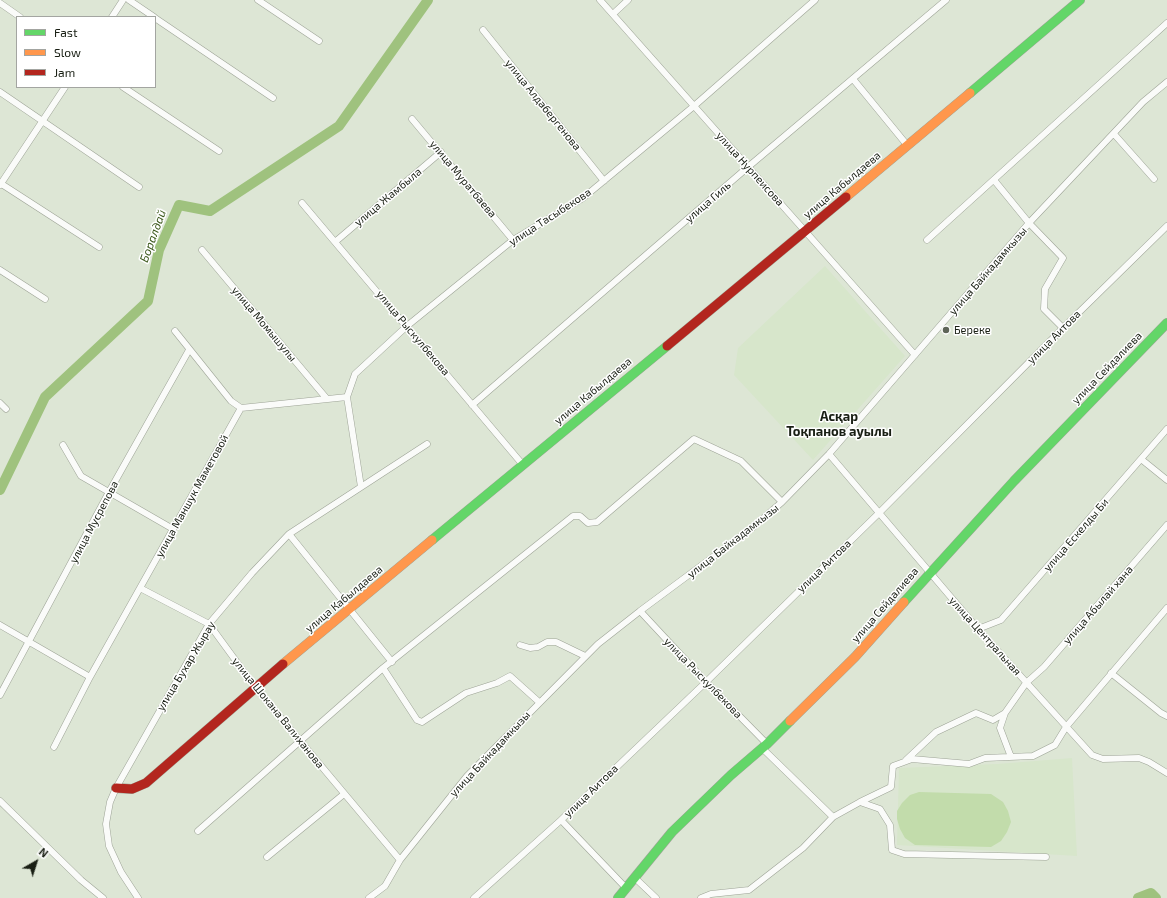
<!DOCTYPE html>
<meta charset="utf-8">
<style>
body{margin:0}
#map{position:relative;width:1167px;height:898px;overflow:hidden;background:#dde6d5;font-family:"Exo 2",sans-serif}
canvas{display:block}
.legend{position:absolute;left:16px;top:16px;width:140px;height:72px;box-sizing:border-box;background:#fff;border:1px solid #a3a5a1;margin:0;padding:5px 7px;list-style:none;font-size:12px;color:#191f14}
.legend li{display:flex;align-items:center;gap:8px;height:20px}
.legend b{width:20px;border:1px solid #a3a5a1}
.north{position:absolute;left:16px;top:842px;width:40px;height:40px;-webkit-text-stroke:3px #fff;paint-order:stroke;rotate:39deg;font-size:11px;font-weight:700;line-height:16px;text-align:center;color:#191f14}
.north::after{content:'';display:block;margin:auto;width:14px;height:18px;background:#191f14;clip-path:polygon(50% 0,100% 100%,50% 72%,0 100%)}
</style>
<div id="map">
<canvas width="1167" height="898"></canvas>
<ul class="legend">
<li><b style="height:5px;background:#63d668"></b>Fast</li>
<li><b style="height:5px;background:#ff974d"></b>Slow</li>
<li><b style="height:5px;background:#b3261e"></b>Jam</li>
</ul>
<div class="north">N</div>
</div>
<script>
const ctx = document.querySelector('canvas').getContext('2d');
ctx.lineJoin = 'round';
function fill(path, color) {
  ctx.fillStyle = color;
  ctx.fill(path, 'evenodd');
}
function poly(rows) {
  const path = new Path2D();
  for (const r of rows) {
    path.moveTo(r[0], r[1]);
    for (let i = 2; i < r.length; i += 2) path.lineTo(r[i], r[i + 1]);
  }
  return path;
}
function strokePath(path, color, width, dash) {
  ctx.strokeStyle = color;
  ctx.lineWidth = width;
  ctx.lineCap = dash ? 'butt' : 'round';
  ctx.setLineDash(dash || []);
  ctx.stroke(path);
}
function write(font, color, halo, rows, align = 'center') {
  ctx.font = font + ' "Exo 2",sans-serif';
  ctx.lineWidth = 3;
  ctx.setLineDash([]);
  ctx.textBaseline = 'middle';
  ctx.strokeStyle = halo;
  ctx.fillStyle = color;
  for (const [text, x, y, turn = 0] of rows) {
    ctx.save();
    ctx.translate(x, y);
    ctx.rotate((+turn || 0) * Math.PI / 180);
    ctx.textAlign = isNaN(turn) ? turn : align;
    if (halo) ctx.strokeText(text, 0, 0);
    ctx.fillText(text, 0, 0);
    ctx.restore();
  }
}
fill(poly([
 [825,266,905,356,813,460,734,375,738,348],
 [1072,758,1077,856,897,845,899,768,997,764]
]), '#d7e6cb');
fill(poly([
 [919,792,991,794,1003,802,1008,811,1011,822,1007,832,1001,841,991,847,915,845,905,838,900,829,897,819,897,811,902,803,910,795]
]), '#c2dcab');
strokePath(poly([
 [0,490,45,397,148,301,159,250,179,205,210,211,339,126,428,0],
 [1138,898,1151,893,1156,898]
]), '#9fc27e', 10);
const street = poly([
 [129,0,154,17],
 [258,0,319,41],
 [600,0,915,355],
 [0,3,20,17],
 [613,14,628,0],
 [112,17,123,0],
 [155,18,273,98],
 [483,30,604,181],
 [853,79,907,145],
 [123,87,219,151],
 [0,92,139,187],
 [412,119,513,240],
 [1114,134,1154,179],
 [994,180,1029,223,1063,258,1045,289,1044,309,1063,328],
 [0,183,99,247],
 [0,185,65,87],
 [302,203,523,465],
 [927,240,1167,23],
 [335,242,441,152],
 [202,250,327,399],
 [0,270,45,299],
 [175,331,231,401,241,408],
 [0,403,6,409],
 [472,405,748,167,946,0],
 [241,408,347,397],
 [63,445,81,476,173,529],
 [829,454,978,629,1092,755,1103,759,1139,758,1149,762,1167,773],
 [1141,459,1167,480],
 [361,487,347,397,355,374,407,326,513,240,583,198,694,106,815,0],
 [289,534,392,662],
 [140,588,209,624,255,687,400,860],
 [640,611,706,682,767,744],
 [0,625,90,677],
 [978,629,1001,620,1167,429],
 [520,645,530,648,538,647,547,642,556,642,585,656],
 [383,668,417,720,422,722,466,693,497,683,510,676,539,702],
 [1111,673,1161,713,1167,716],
 [0,695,109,492,189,350],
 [54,747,90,677,241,408],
 [762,748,833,817],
 [1011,757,1000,728,1005,713,1026,683,1044,667,1167,525],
 [906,760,936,732,976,713,993,720,1005,713],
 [0,801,81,880,103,898],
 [860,802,891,787,893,766,912,759,969,764,985,758,1033,756,1055,745,1066,727,1167,608],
 [561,820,627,889],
 [198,831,383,668,573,516,580,516,588,523,597,522,694,439,741,461,782,502],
 [267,857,344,794],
 [635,878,656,898],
 [138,898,121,872,109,846,106,824,110,802,116,788,209,624,252,573,289,534,427,444],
 [369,898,385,886,400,860,467,776,598,644,640,611,752,528,782,502,829,454,1029,223,1143,102,1167,82],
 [474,898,561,820,706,682,879,513,1063,328,1167,226],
 [701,898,711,894,749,890,803,848,833,817,860,802,880,809,890,825,892,850,904,854,1046,857]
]);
const fast = poly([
 [970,93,1080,0],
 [432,540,667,346],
 [904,602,1014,481,1167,323],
 [618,898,672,832,731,775,767,744,790,721]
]);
const slow = poly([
 [846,197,970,93],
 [283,664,432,540],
 [790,721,855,657,904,602]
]);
const jam = poly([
 [667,346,846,197],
 [116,788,132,789,146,783,283,664]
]);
strokePath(street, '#9da396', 7);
strokePath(fast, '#9da396', 10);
strokePath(slow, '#9da396', 10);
strokePath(jam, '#9da396', 10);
strokePath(street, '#fafbf9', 6);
strokePath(fast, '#63d668', 9);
strokePath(slow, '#ff974d', 9);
strokePath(jam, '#b3261e', 9);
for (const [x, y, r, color] of [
 [946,330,4,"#5e6558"]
]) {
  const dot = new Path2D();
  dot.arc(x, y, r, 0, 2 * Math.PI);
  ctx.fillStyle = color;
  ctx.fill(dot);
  strokePath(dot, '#fff', 1.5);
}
write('11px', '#191f14', '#fff', [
 ["улица Алдабергенова",543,105,51],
 ["улица Нурпеисова",750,169,48],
 ["улица Муратбаева",463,179,50],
 ["улица Кабылдаева",842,185,-40],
 ["улица Жамбыла",388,197,-40],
 ["улица Гиль",708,202,-41],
 ["улица Тасыбекова",550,217,-33],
 ["улица Байкадамкызы",988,271,-49],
 ["улица Момышулы",264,324,50],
 ["улица Рыскулбекова",413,333,50],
 ["улица Аитова",1054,337,-45],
 ["улица Сейдалиева",1107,368,-46],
 ["улица Кабылдаева",593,391,-40],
 ["улица Маншук Маметовой",192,496,-61],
 ["улица Мусрепова",94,522,-62],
 ["улица Ескелды Би",1076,535,-49],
 ["улица Байкадамкызы",733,541,-38],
 ["улица Аитова",824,566,-44],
 ["улица Кабылдаева",344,599,-40],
 ["улица Сейдалиева",885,605,-49],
 ["улица Абылай хана",1098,605,-49],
 ["улица Центральная",985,636,48],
 ["улица Бухар Жырау",186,666,-59],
 ["улица Рыскулбекова",703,678,46],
 ["улица Шокана Валиханова",278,713,51],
 ["улица Байкадамкызы",490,754,-47],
 ["улица Аитова",591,791,-44]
]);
write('11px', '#191f14', '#fff', [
 ["Береке",954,330]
], 'left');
write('italic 12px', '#3b581b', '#fff', [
 ["Боралдай",153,236,-70]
]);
write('bold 13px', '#191f14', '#fff', [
 ["Асқар",839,417],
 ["Тоқпанов ауылы",839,432]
]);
</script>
